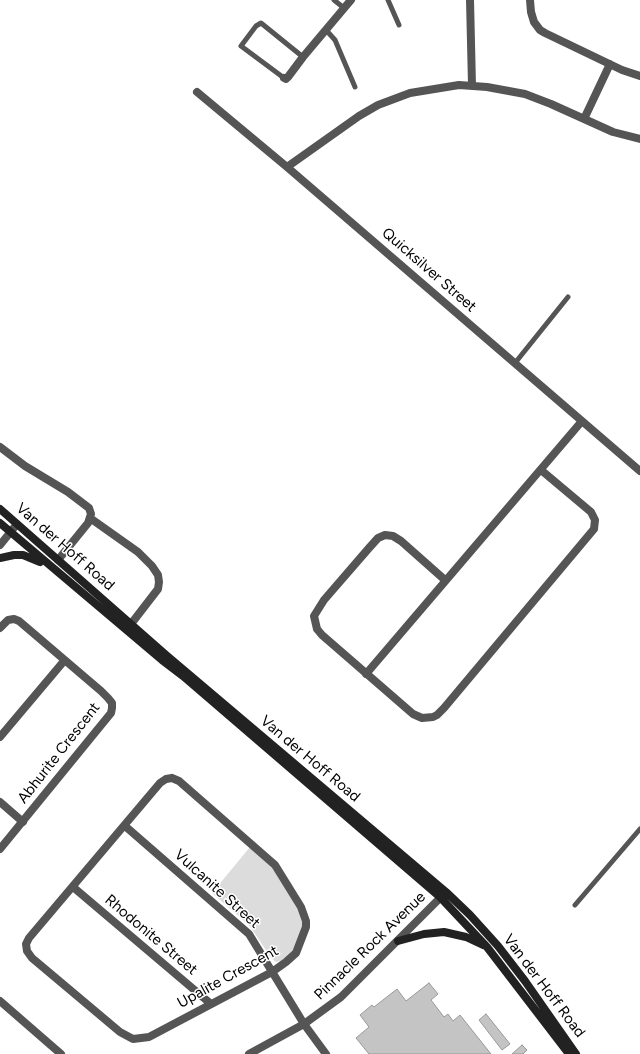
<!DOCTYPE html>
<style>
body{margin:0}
canvas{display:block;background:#fff}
</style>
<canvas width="640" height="1054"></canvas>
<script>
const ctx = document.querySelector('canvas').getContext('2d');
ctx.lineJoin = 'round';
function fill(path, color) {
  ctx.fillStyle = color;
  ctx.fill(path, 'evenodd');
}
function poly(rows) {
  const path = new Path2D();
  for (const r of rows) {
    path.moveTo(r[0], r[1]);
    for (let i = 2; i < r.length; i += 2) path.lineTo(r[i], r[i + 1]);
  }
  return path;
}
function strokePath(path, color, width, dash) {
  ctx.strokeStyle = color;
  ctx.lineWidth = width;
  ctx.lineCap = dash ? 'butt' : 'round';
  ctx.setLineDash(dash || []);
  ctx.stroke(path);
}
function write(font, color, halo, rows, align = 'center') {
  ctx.font = font + ' Figtree,sans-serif';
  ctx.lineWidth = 3;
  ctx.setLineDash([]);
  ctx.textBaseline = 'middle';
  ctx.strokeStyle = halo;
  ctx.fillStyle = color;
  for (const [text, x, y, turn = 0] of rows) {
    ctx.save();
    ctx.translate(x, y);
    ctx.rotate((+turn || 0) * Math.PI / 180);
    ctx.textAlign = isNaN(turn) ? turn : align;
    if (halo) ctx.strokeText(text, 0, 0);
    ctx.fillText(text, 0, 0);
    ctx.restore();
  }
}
fill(poly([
 [250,847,267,860,292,896,301,916,303,927,296,945,290,956,284,960,276,962,271,958,250,926,212,893]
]), '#dcdcdc');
const building = poly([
 [429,983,438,994,431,1000,444,1017,448,1014,453,1021,460,1015,491,1054,369,1054,356,1038,369,1027,360,1015,372,1005,374,1007,397,989,406,1001,429,983],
 [486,1014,510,1044,502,1050,479,1020,486,1014],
 [522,1045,527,1050,523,1054,512,1054,522,1045]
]);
fill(building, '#c4c4c4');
strokePath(building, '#999', 1);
strokePath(poly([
 [334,0,344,8],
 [388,0,399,25],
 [326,30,335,40,355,87],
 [284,78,241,46,256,26,261,23,303,57],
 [515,363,568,297],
 [575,905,640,829]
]), '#555', 5);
strokePath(poly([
 [470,0,472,85],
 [530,0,531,12,534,22,540,30,545,33,622,70,640,76],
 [284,78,286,79,288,77,303,57,351,0],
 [197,92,287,167,640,471],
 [584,119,610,64],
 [287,167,359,116,378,105,410,93,459,85,487,87,525,94,551,104,613,132,640,139],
 [0,447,25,466,68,492,89,508,91,514,88,523,58,560],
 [90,518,138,552,152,566,158,575,159,582,158,589,131,624],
 [0,545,17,524],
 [445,580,401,541,393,536,385,535,378,538,369,548,324,600,314,616,317,629,322,635,413,714,422,718,433,717,437,715,444,708,594,529,595,520,591,512,541,470],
 [0,628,8,620,14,619,19,621,101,691,108,698,112,703,112,708,111,713,0,849],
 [366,674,582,421],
 [0,737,64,661],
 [172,778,179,781,275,865,301,907,306,921,306,927,296,953,286,962,272,972,149,1037,133,1039,120,1032,32,958,27,951,26,944,29,938,160,783,166,779,172,778],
 [0,802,23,822],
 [125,826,249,934,304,1024,326,1054],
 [73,887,211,1004],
 [0,1001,61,1054],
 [249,1054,304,1024,341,997,445,893]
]), '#555', 8);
strokePath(poly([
 [0,509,166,655,446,892,470,915,498,946,525,981,576,1054],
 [0,523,162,660,183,676,440,897,487,947,569,1054],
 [0,558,14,555,23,555,40,562],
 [398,941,424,934,444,932,466,937,483,945]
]), '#222', 8);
write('15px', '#000', '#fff', [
 ["Quicksilver Street",429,270,41],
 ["Van der Hoff Road",65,547,41],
 ["Abhurite Crescent",59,753,-52],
 ["Van der Hoff Road",310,759,40],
 ["Vulcanite Street",217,889,42],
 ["Rhodonite Street",151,935,40],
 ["Pinnacle Rock Avenue",370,946,-44],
 ["Upalite Crescent",228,977,-29],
 ["Van der Hoff Road",544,986,53]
]);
</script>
